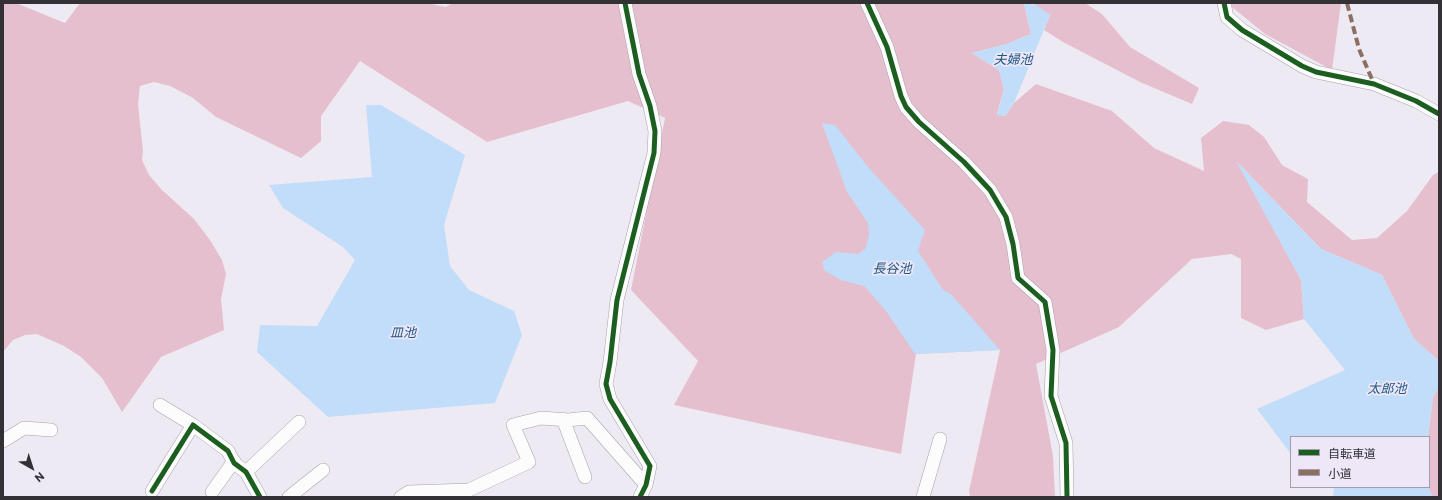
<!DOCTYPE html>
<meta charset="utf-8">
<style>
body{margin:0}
#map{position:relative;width:1442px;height:500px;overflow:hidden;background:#eeeaf4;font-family:Commissioner,"Noto Sans JP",sans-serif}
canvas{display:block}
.frame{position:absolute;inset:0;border:4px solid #333036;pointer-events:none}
.legend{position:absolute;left:1290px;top:436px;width:140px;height:52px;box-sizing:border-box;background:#ede7f7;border:1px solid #a39eaa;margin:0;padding:5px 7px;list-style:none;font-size:12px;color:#333036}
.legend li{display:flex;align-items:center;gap:8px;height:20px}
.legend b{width:20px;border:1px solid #a39eaa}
.north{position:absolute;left:12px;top:448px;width:40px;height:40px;-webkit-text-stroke:3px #ede7f7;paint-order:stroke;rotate:141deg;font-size:11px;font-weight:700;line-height:16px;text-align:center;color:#333036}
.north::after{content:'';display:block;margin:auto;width:14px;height:18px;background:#333036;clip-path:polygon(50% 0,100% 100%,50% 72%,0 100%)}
</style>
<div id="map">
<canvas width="1442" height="500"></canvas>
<div class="frame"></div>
<ul class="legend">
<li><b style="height:5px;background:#1b5e20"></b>自転車道</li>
<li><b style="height:5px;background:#8d6e63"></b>小道</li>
</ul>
<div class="north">N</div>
</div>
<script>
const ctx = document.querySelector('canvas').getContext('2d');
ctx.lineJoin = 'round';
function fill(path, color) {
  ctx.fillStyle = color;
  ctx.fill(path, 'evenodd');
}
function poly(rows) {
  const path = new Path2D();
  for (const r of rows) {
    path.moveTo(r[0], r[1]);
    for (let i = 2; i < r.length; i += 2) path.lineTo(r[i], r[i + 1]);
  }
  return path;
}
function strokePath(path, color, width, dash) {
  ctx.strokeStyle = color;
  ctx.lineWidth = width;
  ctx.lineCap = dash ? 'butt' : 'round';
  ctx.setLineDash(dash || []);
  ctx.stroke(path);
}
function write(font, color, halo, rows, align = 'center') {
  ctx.font = font + ' Commissioner,"Noto Sans JP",sans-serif';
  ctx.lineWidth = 3.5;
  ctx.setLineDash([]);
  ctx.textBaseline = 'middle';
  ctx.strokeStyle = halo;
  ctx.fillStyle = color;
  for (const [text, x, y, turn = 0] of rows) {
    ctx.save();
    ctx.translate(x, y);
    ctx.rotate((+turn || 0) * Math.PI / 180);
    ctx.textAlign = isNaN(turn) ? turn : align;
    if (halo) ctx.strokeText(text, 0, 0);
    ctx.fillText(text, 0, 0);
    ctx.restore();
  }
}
fill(poly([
 [3,3,16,3,65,23,80,3,427,3,446,7,452,3,1024,3,1031,34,1007,44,972,53,999,70,1004,89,997,114,1005,116,1014,103,1036,84,1112,111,1154,148,1204,171,1201,138,1223,121,1249,125,1264,137,1282,165,1308,179,1307,202,1352,240,1377,238,1407,211,1433,175,1439,172,1439,361,1414,339,1382,275,1321,249,1238,163,1301,280,1304,319,1266,330,1241,318,1241,259,1231,254,1192,259,1119,327,1036,364,1053,456,1055,497,970,497,969,491,1000,350,916,354,901,454,674,405,698,361,631,290,665,118,628,101,487,142,360,61,321,116,321,141,301,158,216,117,193,98,170,86,154,82,140,86,138,104,143,151,142,160,149,175,162,190,194,219,210,240,222,260,226,274,221,299,224,330,161,357,122,412,102,378,81,357,64,346,37,334,25,335,13,340,3,352],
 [1032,3,1085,3,1102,14,1130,47,1199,88,1192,104,1140,82,1063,42,1044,30,1050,15],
 [1231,3,1341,3,1332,70,1265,34,1232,7],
 [1439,387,1439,497,1433,497,1428,487,1428,437,1433,397]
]), '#e6bfce');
fill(poly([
 [1024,3,1036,5,1050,15,1014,103,1005,116,997,115,1004,90,999,70,972,53,1007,44,1031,34],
 [366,105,381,105,465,155,444,225,450,266,469,290,514,311,522,335,495,403,328,417,257,352,260,325,317,326,355,260,343,247,283,208,269,185,372,177],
 [822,123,835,125,868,167,925,230,918,251,943,290,951,294,1000,350,915,354,886,311,864,286,841,280,825,271,822,262,836,252,858,254,865,249,869,236,868,223,847,192],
 [1236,161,1321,249,1382,275,1414,339,1439,361,1439,387,1433,397,1428,437,1291,437,1291,454,1257,409,1345,370,1304,319,1301,280],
 [1334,487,1428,487,1433,497,1333,497]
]), '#c1ddfa');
const minor = poly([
 [625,3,639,74,650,106,655,131,654,153,617,300,610,362,606,384,610,399,650,466,646,485,640,497],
 [867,3,887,47,901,96,906,107,919,122,964,162,990,190,1006,217,1013,244,1018,278,1045,302,1053,350,1051,396,1066,443,1067,497],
 [1224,3,1227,17,1242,30,1302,66,1316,72,1374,84,1416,101,1439,114],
 [160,405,193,425],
 [563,419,585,477],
 [3,441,24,428,51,430],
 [246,472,299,422],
 [152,491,193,425,228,451,234,463,246,472,260,497],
 [212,492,234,461],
 [289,497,323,470],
 [401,497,409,492,469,490,529,462,513,425,541,418,568,420,587,418,646,485],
 [923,497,940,439]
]);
strokePath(minor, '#a5a2a9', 14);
strokePath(minor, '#fcfcfd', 13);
strokePath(poly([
 [1347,3,1359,49,1374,84]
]), '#8d6e63', 4, [8, 4]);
strokePath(poly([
 [625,3,639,74,650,106,655,131,654,153,617,300,610,362,606,384,610,399,650,466,646,485,640,497],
 [867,3,887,47,901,96,906,107,919,122,964,162,990,190,1006,217,1013,244,1018,278,1045,302,1053,350,1051,396,1066,443,1067,497],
 [1224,3,1227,17,1242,30,1302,66,1316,72,1374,84,1416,101,1439,114],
 [152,491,193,425,228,451,234,463,246,472,260,497]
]), '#1b5e20', 5);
write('italic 13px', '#205983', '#ede7f7', [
 ["夫婦池",1013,60],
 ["長谷池",892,269],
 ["皿池",403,333],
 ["太郎池",1387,389]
]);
</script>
